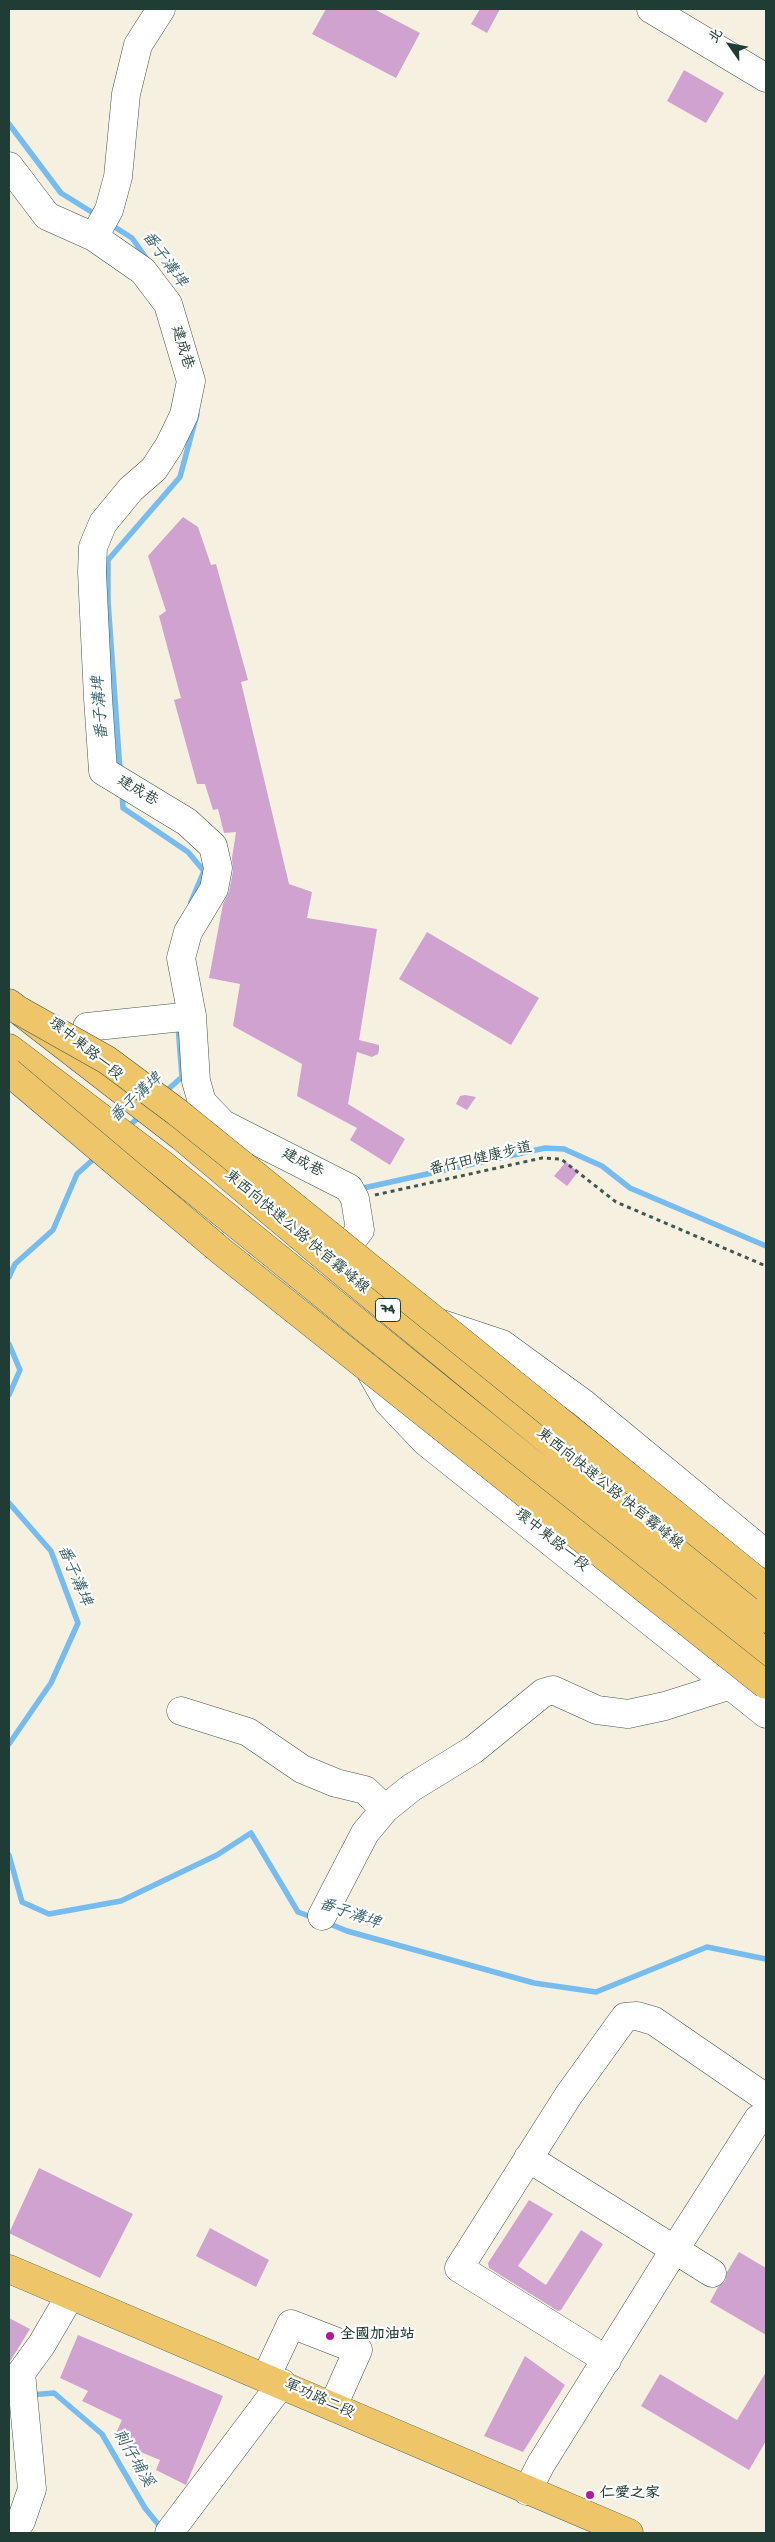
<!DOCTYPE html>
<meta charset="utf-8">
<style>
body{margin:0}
#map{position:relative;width:775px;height:2542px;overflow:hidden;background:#f6f0e0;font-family:"Gochi Hand","LXGW WenKai TC",sans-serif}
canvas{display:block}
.frame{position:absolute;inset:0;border:10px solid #1f3d34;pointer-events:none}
.north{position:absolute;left:705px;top:20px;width:50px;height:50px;-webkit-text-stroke:4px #fff;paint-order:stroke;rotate:303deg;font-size:14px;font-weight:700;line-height:20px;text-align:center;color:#1f3d34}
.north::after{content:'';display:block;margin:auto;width:18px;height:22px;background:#1f3d34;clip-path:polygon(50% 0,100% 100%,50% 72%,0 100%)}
</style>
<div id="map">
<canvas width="775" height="2542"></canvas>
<div class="frame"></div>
<div class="north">北</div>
</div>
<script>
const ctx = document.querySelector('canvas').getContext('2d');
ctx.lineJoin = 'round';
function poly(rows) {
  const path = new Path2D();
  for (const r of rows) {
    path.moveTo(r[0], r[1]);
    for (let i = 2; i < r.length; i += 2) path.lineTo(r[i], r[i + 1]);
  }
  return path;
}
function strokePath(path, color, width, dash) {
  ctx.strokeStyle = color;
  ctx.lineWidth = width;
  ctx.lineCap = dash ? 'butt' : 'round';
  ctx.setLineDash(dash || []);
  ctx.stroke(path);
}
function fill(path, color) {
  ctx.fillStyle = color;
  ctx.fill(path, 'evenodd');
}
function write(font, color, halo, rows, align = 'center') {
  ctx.font = font + ' "Gochi Hand","LXGW WenKai TC",sans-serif';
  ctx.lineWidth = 4.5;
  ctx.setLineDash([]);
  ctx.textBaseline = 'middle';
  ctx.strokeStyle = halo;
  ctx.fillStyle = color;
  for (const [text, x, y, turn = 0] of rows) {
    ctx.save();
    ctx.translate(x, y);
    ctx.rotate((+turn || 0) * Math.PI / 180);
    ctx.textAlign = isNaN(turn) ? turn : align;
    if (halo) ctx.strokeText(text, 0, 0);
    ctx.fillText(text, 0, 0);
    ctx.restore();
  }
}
strokePath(poly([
 [9,124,61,193,98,216],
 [110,224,132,238,149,262],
 [120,770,108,601,108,560,180,477,197,414],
 [122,792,123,808,188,852,204,871,191,902],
 [164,1093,182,1077,178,1025],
 [126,1129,141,1115],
 [359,1189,545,1148,564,1149,602,1166,630,1188,766,1246],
 [9,1277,15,1264,53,1230,77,1174,97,1156],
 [9,1344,20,1370,9,1395],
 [9,1503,51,1551,78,1623,51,1683,9,1744],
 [9,1855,22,1902,49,1914,121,1901,217,1855,251,1833,298,1912,314,1918],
 [325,1922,347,1931,534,1983,596,1992,707,1947,766,1959],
 [30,2395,54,2393,102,2434,145,2508,162,2529]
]), '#77bcee', 5.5);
fill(poly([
 [326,9,374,9,420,33,396,78,312,34],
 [480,9,500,9,487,33,471,24],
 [684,70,724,93,706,123,667,101],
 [183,517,198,527,211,565,216,564,248,680,241,682,289,884,312,892,307,918,377,929,359,1040,379,1045,379,1050,378,1054,372,1057,357,1052,348,1104,405,1139,390,1165,350,1140,357,1128,297,1096,302,1064,233,1026,240,984,209,978,223,904,229,892,233,871,232,858,236,832,224,833,218,809,213,810,205,784,197,784,174,700,181,698,159,616,166,611,148,556],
 [427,932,539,998,511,1045,399,979],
 [465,1095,476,1097,467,1110,456,1104,460,1096],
 [566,1162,578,1172,567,1186,554,1176],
 [39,2168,133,2214,100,2278,9,2233],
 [529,2200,553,2214,518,2266,546,2285,581,2230,603,2244,561,2310,558,2311,489,2268,488,2263],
 [210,2228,269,2260,256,2287,196,2256],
 [739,2252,766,2268,766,2335,710,2302,718,2287,725,2281,727,2272],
 [9,2318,30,2329,9,2363],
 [78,2335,223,2396,186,2485,156,2470,160,2460,126,2446,129,2438,116,2433,122,2420,82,2401,88,2391,60,2378],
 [525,2356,565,2385,523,2452,484,2436],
 [766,2372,766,2441,749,2470,641,2406,660,2374,737,2420]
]), '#d0a2d0');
const minor = poly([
 [651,9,766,78],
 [9,166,47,216,94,237,143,271,168,304,191,381,184,415,169,446,154,469,131,489,103,523,93,547,92,572,98,698,103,771,187,822,213,846,218,868,214,889,188,932,181,958,192,1016,196,1081,202,1102,223,1124,349,1188,355,1199,360,1230,341,1254],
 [94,237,109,210,118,177,126,94,138,45,161,9],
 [87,1027,192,1016],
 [439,1323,502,1344,583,1403,766,1554],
 [368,1367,388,1402,426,1442,766,1714],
 [181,1711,248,1732,302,1769,336,1783,365,1790,385,1809],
 [322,1916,365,1833,385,1809,411,1788,473,1750,543,1693,553,1690,597,1710,628,1714,665,1706,731,1685],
 [528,2158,712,2273],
 [607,2360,459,2268,568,2096,625,2017,637,2016,654,2021,766,2098],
 [266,2377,291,2324,358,2350,333,2406],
 [527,2491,541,2464,675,2249,758,2119,766,2114],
 [12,2533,21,2521,32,2489,21,2373,42,2344,70,2296],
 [169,2533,282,2383]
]);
const major = poly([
 [9,2269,629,2533]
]);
const highway = poly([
 [9,1003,182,1137,333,1264,766,1619],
 [9,1048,162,1164,766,1653]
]);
strokePath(minor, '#3f584e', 29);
strokePath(major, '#3f584e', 29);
strokePath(highway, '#3f584e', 29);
strokePath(poly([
 [375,1195,542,1158,561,1159,616,1202,766,1266]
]), '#3f584e', 3, [4, 4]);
strokePath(minor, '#fff', 28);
strokePath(major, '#eec569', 28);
strokePath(highway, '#eec569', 28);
const highwayBridge = poly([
 [20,1011,107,1060,177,1112,766,1588],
 [9,1072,221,1251,766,1685]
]);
strokePath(highwayBridge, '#3f584e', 29, []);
strokePath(highwayBridge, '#eec569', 28);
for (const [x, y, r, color] of [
 [330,2336,5,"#b5179e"],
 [590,2495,5,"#b5179e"]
]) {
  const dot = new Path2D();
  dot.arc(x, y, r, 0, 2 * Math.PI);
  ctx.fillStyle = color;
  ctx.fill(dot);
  strokePath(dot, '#fff', 2);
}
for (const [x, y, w] of [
 [388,1310,25]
]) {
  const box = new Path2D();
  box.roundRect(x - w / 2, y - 11.5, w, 23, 4);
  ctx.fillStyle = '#fff';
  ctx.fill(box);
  strokePath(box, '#1f3d34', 1);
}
write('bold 14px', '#1f3d34', null, [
 ["74",388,1310]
]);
write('15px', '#1f3d34', '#fff', [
 ["建成巷",181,348,73],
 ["建成巷",137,792,31],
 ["環中東路一段",85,1050,39],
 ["番仔田健康步道",481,1160,-13],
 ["建成巷",302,1164,27],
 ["東西向快速公路 快官霧峰線",296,1233,40],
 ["東西向快速公路 快官霧峰線",609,1490,39],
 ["環中東路一段",551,1541,39],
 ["軍功路二段",319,2400,24]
]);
write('bold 15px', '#1f3d34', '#fff', [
 ["全國加油站",340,2336],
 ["仁愛之家",600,2495]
], 'left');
write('italic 16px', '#39636c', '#fff', [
 ["番子溝埤",163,260,54],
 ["番子溝埤",102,708,-94],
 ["番子溝埤",137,1099,-43],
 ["番子溝埤",73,1576,67],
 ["番子溝埤",349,1915,19],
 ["刺仔埔溪",132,2459,59]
]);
</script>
